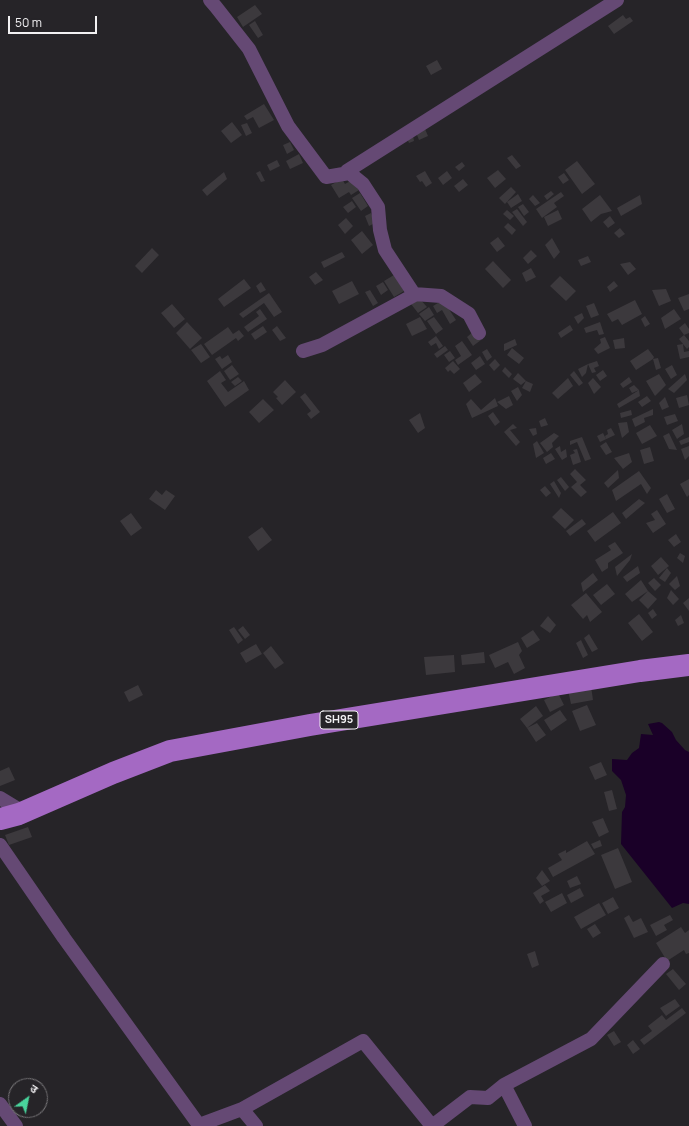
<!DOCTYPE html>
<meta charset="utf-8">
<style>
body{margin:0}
#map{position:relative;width:689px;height:1126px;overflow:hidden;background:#262428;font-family:Manrope,"Noto Sans Devanagari",sans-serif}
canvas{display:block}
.north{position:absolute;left:8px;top:1078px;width:40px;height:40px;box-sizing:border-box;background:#262428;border:1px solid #787679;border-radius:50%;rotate:33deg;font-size:11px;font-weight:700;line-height:16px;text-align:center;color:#f2f1f3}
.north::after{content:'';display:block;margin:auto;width:14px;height:18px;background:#49d49c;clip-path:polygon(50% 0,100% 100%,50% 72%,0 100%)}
.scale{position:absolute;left:8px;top:16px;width:89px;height:18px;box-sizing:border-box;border:2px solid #f2f1f3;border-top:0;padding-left:5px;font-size:12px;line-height:14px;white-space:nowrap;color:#f2f1f3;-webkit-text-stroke:3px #262428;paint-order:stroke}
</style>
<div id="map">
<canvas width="689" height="1126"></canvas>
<div class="north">उ</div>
<div class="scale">50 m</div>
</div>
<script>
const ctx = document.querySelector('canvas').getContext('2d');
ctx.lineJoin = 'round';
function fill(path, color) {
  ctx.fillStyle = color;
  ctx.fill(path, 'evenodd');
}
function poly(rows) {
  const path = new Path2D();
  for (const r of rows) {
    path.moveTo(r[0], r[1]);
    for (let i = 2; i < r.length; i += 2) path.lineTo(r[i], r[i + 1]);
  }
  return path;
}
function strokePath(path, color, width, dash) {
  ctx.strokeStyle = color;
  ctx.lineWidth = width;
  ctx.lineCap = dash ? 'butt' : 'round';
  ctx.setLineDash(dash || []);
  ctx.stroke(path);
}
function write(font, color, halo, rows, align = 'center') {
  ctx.font = font + ' Manrope,sans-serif';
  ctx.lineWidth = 3;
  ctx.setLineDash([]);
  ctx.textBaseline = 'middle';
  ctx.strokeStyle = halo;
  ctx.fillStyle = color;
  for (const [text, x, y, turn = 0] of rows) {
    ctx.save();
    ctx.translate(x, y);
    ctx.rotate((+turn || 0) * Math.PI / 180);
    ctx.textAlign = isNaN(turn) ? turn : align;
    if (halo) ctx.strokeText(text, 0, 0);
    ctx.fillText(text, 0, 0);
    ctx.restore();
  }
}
fill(poly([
 [659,722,662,723,672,732,676,740,685,750,689,752,689,904,683,903,672,908,621,844,622,812,625,807,626,795,621,780,612,771,612,759,627,760,632,753,639,748,641,734,653,735,648,724]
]), '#1a0028');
fill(poly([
 [255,5,262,14,243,27,237,17],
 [623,15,626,19,630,17,633,21,614,34,608,26],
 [255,21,263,35,258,38,249,25],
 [437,60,442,69,431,75,426,66],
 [264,104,274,120,259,128,253,117,247,120,244,116],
 [232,122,242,135,231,143,221,131],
 [247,123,252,133,246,136,241,125],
 [425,129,428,136,419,140,417,135,413,136,414,141,409,143,406,136],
 [290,142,294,150,287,154,283,145],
 [299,154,303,163,290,169,286,161],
 [512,155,521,166,516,169,507,158],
 [277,160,280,166,270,171,267,165],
 [577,161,595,184,582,194,565,170],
 [462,162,465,166,459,171,455,167],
 [498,170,506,179,495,188,487,178],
 [260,171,265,181,261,182,256,173],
 [425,171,432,183,426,187,422,181,420,182,416,176],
 [447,171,452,178,443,185,438,178],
 [224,172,227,179,207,196,202,190],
 [564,173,569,180,563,184,558,177],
 [342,179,345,184,352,180,359,190,351,195,349,192,339,198,331,185],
 [463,179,468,185,459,192,454,186],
 [511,187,516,192,505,204,499,198],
 [551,191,554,194,547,200,544,196],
 [561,192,564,196,554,203,557,207,542,218,536,209],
 [360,193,368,206,361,211,352,198],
 [518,194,522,201,511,208,507,202],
 [533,195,540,203,535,206,529,199],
 [600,195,612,211,601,214,591,222,582,209],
 [640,195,642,204,621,216,617,208],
 [352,201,356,207,348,213,343,207],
 [523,204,529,212,524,216,518,207],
 [517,209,527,222,523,226,512,212],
 [507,210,514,216,510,220,503,214],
 [558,210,562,219,548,226,544,217],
 [371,213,375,223,369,226,365,216],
 [610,216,615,223,608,228,603,222],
 [346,218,353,226,345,234,338,225],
 [508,223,516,230,512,235,504,227],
 [620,228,625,234,619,238,614,233],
 [362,231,373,245,362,254,351,240],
 [498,237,505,246,497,252,490,243],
 [552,238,560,252,554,259,545,245],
 [152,248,159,255,142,273,135,266],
 [531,250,537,256,528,264,523,258],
 [342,252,345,257,324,268,321,262],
 [588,256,591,262,581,266,578,260],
 [493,261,511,280,503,288,485,269],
 [630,262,636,269,628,275,620,264],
 [531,268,536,277,526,282,522,273],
 [316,272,323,280,315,285,309,277],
 [394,275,404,291,394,297,384,281],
 [560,276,576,291,566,301,550,286],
 [244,279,251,288,224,307,218,299],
 [352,281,359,294,339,304,332,291],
 [614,281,618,286,610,292,607,287],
 [261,282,266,290,260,293,256,286],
 [383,282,388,290,381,295,376,286],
 [666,289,671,301,659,306,652,290],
 [370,290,378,303,373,306,365,292],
 [269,293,282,312,274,317,264,303,243,318,239,314],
 [689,294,689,309,684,311,678,298],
 [419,298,427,307,418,313,411,304],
 [443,300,456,320,450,324,442,310,437,313,433,306],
 [635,300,642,314,622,325,618,319,612,322,607,314],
 [594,303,599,315,591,318,586,306],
 [172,304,185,319,174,328,161,313],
 [429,307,434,315,425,321,419,314],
 [260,309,267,319,248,332,244,327,259,316,256,312],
 [674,309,681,319,665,329,661,318],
 [582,313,584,318,578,324,574,317],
 [645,316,650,324,645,327,641,319],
 [420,317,427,329,412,336,406,324],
 [434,317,443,329,436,334,427,321],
 [187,322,202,338,190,349,176,333],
 [600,322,604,334,599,335,597,330,586,333,584,328],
 [685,323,689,329,689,333,684,335,679,328],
 [570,325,573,330,561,338,558,333],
 [263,326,267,332,255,340,251,334],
 [277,326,286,338,280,341,272,330],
 [228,327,233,334,239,330,244,336,238,341,236,338,212,355,204,344],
 [474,331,481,340,473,346,467,337],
 [684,335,689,341,689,347,687,349,683,344,684,352,689,351,689,357,680,359,677,345,683,344,679,339],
 [436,336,443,346,439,349,436,343,431,346,428,342],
 [605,337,610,348,598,354,594,349,601,343,600,339],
 [624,338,625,348,615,349,613,340],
 [515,339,517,345,504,351,504,344],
 [462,341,472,355,458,365,455,360,461,356,455,346],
 [201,344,210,357,201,363,191,350],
 [445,346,448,350,437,358,434,354],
 [512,348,524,358,519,364,507,355],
 [487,349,492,357,487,361,482,352],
 [648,349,654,357,653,359,658,358,661,368,656,370,653,359,636,370,630,361],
 [450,351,455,358,449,362,444,355],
 [228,355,232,362,222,369,215,359,220,356,222,359],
 [480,356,485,364,476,370,471,363],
 [495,359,500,365,494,371,489,365],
 [453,361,460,369,454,374,450,370,448,372,445,368],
 [597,361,599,366,594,368,596,372,592,373,588,364],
 [588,364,586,373,582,377,578,369],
 [232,365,239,374,230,380,224,371],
 [672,365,677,375,671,379,665,369],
 [505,367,512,374,509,378,502,371],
 [603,370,607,376,600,381,596,375],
 [220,371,226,380,221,383,228,392,244,381,249,390,225,407,207,381],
 [574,371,583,383,579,386,570,375],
 [518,373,526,381,521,385,513,379],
 [475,374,482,382,469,392,463,383],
 [659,374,666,385,655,396,646,381],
 [685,374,687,380,674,393,668,389],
 [238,377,242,381,235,386,231,382],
 [629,377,632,382,623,388,620,384],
 [568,378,573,386,558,399,552,393],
 [593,378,601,387,594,394,588,383],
 [285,380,296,392,282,405,276,398,278,397,273,392],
 [526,381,533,384,530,392,522,388],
 [634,385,639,390,640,396,619,408,617,404,639,390,632,393,629,388],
 [518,387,522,395,517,401,511,391],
 [305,393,320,412,311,419,307,414,311,411,300,397],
 [687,395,689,405,679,408,676,398],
 [509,396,513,405,506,409,497,402],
 [647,396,651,401,642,407,638,402],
 [665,397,669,407,662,410,659,403],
 [495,398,498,406,472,418,466,404,471,399,481,410],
 [263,399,274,410,259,423,249,412],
 [653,409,653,415,644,418,645,422,635,427,632,419],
 [631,410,632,415,621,418,620,413],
 [493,412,500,422,495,426,488,416],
 [420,413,425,428,418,433,409,420],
 [675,414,678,421,667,425,664,417],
 [545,418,548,425,541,427,539,421],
 [627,422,629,432,622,438,618,423],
 [513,424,517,428,510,430,520,442,516,446,504,432],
 [682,424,684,434,677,439,672,430],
 [650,425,657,436,642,444,636,433],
 [536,428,537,434,533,436,529,429],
 [611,428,615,435,600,442,597,436,603,433,606,439,605,436,608,434,607,430],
 [554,433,559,436,552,443,553,447,547,452,540,443],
 [669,433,677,450,669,449,663,436],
 [582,437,591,459,585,461,577,442,570,445,570,441],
 [689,437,689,442,681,445,679,441],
 [537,441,544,453,536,458,533,444],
 [606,442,612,452,606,455,600,446],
 [560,446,561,452,566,449,567,457,562,460,555,449],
 [689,446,689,456,685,460,681,449],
 [650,447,654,461,644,464,640,450],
 [577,449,581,462,573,465,570,455,575,453,573,450],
 [551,453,555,459,546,464,543,458],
 [629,453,632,462,623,469,614,458],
 [575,469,586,480,580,485,587,492,581,497,571,487,577,482,570,474],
 [618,470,619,478,608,488,604,483],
 [639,471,651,488,647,494,641,484,616,501,612,490],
 [561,477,569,487,565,491,557,480],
 [689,479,689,495,687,497,680,484],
 [554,481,561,493,559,498,550,484],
 [545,486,551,493,546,497,540,490],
 [156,490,162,495,166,490,175,496,165,510,149,499],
 [667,494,675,509,667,513,659,499],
 [639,499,645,503,626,519,622,513],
 [561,508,574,520,565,529,552,517],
 [657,510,666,524,653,533,646,523,655,520,651,514],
 [613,512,621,523,595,542,587,531],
 [131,513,142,528,131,536,120,521],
 [582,519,586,524,570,536,566,531],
 [262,527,272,540,258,551,248,537],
 [676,534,681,542,674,547,668,540],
 [615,542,623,553,608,563,608,568,602,572,595,560,611,550,608,546],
 [680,553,685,556,683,563,677,558],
 [632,554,630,560,617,576,615,567],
 [661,557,669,566,658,575,651,566],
 [638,566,640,573,627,582,623,577],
 [667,568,671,573,665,582,659,578],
 [593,573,598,580,583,592,581,583],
 [677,576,680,586,675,590,669,584],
 [654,578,661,585,655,591,648,583],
 [641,580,648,591,632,602,625,594],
 [607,584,615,594,601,605,593,595],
 [671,590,679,599,673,605,667,598],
 [648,591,657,599,648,609,639,600],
 [586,593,602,612,590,622,587,615,583,619,571,605],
 [689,598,689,611,683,603],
 [653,609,657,615,652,619,648,613],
 [639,614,653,632,642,641,628,623],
 [681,615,684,623,678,626,675,620],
 [548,616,556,625,550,633,540,626],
 [243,626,250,635,245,639,238,630],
 [234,627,243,640,238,644,229,630],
 [533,630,540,640,527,648,521,638],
 [589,634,598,649,592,652,584,638],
 [581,640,588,655,583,658,576,643],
 [518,642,522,651,519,655,525,668,514,674,508,662,495,668,489,655],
 [256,644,262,654,246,663,240,653],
 [271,646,284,663,275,669,263,653],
 [484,652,485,663,462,665,461,655],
 [454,655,455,672,426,675,424,657],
 [138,685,143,695,129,702,124,692],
 [591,686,593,700,571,704,568,690],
 [558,693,564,705,550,712,544,700],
 [587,705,596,725,580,731,572,711],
 [536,706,543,716,527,728,520,719],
 [560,710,567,720,551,731,544,720],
 [537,723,546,735,536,742,527,728],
 [601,762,607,775,595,780,589,767],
 [9,767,15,780,0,786,0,771],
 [612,790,617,809,609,811,604,792],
 [603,818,609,832,599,837,592,822],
 [28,827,32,837,9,845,5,835],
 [600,840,602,846,594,849,591,844],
 [587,841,595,854,553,877,548,868,562,860,558,854,566,850,566,853],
 [618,848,632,882,615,889,601,855],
 [542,870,550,881,542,886,536,878],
 [577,876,581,884,570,888,567,881],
 [545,885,550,891,541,896,544,901,540,904,533,893],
 [580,888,584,896,571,903,567,895],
 [562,893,567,903,551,912,545,902],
 [613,897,619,908,608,914,602,903],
 [599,903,606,915,581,929,574,917],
 [629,915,633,922,641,918,648,932,634,938,624,918],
 [670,915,673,920,664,925,667,930,656,936,650,925],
 [595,924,601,933,593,938,587,929],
 [681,927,685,933,689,930,689,953,686,954,684,950,667,961,656,943],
 [535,951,539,965,532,968,527,954],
 [673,969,686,984,679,990,666,974],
 [675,999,680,1006,666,1016,660,1008],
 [682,1008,686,1013,644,1045,640,1040,652,1031,648,1026,662,1015,666,1020],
 [614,1031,621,1042,614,1046,607,1035],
 [633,1040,640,1049,633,1054,627,1045]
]), '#3c393d');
strokePath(poly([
 [210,0,216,7,249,49,288,126,326,177,349,173],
 [479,333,469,314,441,296,414,294,385,250,380,230,378,207,363,184,347,171,617,0],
 [303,351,322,345,416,294],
 [0,798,23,812],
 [0,845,64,938,199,1125,242,1109,256,1126],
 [0,1104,16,1126],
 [242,1109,363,1041,432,1126],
 [432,1126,470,1097,488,1098,504,1085],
 [525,1126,504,1085,591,1039,663,964]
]), '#654974', 14);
strokePath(poly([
 [0,819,19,814,113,773,170,751,310,725,640,671,689,665]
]), '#a469c3', 22);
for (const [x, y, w] of [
 [339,720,38]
]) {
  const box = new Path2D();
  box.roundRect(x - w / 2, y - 9, w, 18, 3);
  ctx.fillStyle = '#262428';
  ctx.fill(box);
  strokePath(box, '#f2f1f3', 1);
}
write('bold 11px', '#f2f1f3', null, [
 ["SH95",339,720]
]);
</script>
